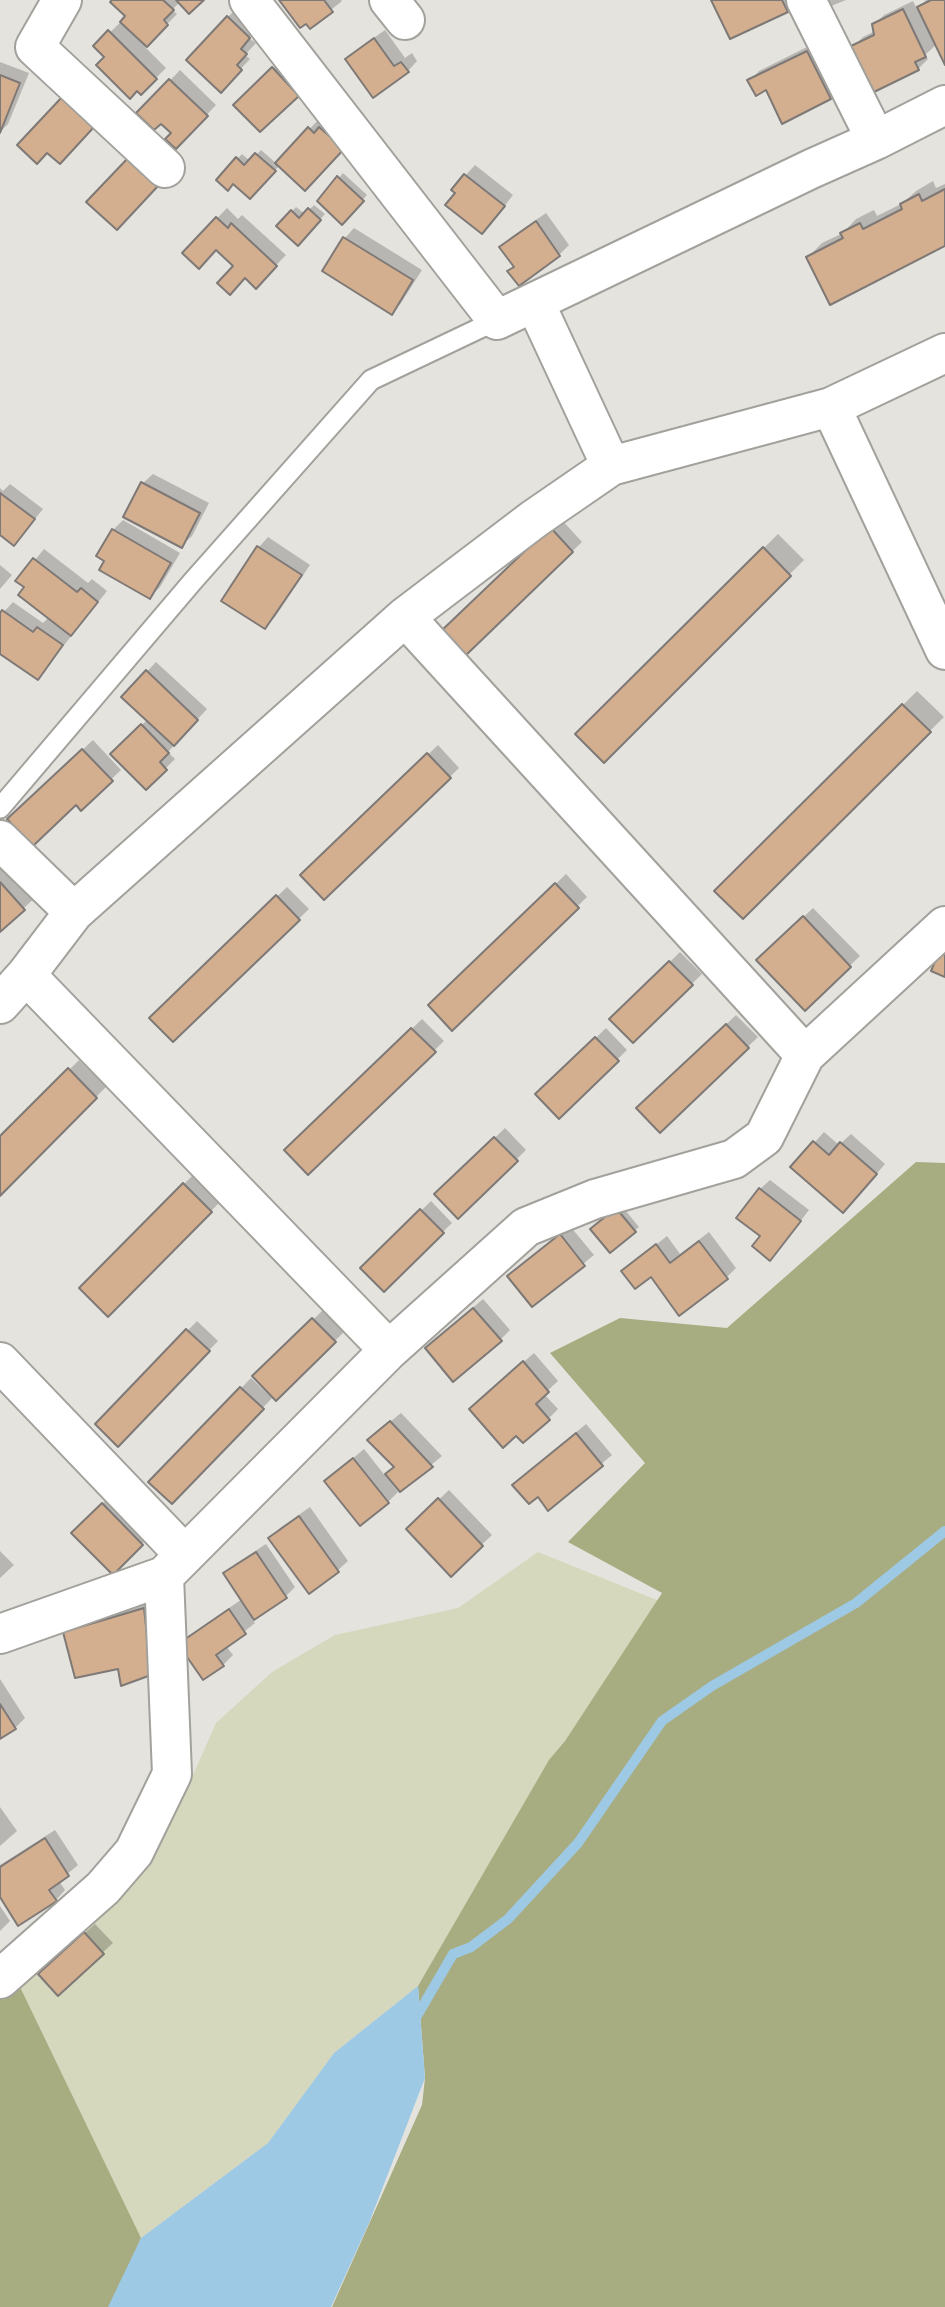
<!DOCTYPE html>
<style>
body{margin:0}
canvas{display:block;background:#e5e3de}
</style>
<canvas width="945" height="2307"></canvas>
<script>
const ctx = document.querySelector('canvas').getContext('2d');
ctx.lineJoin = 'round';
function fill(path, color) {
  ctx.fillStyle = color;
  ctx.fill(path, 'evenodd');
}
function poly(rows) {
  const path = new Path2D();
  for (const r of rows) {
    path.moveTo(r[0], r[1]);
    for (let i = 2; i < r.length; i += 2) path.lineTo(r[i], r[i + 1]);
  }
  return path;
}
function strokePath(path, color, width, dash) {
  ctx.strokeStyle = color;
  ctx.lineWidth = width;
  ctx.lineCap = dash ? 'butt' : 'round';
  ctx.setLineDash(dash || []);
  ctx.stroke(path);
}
fill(poly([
 [538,1552,664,1603,565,1741,418,1986,334,2053,268,2143,141,2238,11,1993,142,1874,189,1784,216,1723,272,1672,335,1635,458,1608]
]), '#d5d8bc');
fill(poly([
 [916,1162,945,1163,945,2307,332,2307,422,2105,425,2078,418,1986,549,1760,565,1741,662,1593,568,1542,645,1463,550,1353,620,1318,727,1328],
 [20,1987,141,2238,111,2307,0,2307,0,1999]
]), '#a8ac81');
fill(poly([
 [418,1986,425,2078,369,2223,331,2307,108,2307,141,2238,268,2143,334,2053]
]), '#9ec9e5');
fill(poly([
 [115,0,201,0,180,2,172,10,177,14,145,47,166,68,141,93,96,46,127,16],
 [281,0,341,0,342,1,310,27],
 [713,0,796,0,796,1,787,10],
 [829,0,846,0,831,6],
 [926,0,945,0,945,61,937,44,925,55,928,59,918,69,854,46,863,37,875,31,874,25,884,15,913,1,917,9],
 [237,8,259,28,249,38,256,43,245,55,250,59,221,90,228,17],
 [385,30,405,58,412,53,417,61,408,71,347,59,357,50],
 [817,42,840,88,830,98,766,88,750,81,759,71],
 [283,59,307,85,260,130,235,105],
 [0,62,29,73,8,124,0,132],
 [180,70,216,105,176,147,173,133,161,122,139,113],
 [319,119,352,139,280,165,250,197,234,182,218,180,242,154,250,161,261,150,277,164],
 [475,165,513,195,492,222,453,189],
 [343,173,367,195,342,222,319,201],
 [933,181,936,188,945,184,945,244,808,257,822,243,843,233,856,219,874,210,877,216,903,203,916,191],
 [314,205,325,214,298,243,279,226,296,207,305,214],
 [227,208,238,219,242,215,286,255,256,286,217,248,184,253],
 [546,213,569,245,559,255,510,271,515,266,502,247,511,237],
 [354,228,422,270,401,303,392,313,324,271,345,238],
 [153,474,209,503,192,536,182,545,143,483],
 [10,484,43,509,23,534,0,533,0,488,3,491],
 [561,519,582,542,463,656,442,633],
 [123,520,180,553,160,587,150,597,113,530],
 [778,534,804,560,604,760,577,734],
 [268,537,310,565,275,617,265,627,224,600,259,547],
 [44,549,88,583,92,579,107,591,38,678,0,652,0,616,13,602,43,623,49,617,27,587,18,581],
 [0,565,12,575,0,589],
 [156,662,207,709,168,752,175,759,146,788,112,754,148,719,124,696],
 [917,691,944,717,743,917,717,891],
 [93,740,121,770,81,808,76,803,9,819],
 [438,745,459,768,324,898,302,876],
 [0,852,38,895,0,930],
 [566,874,587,897,452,1028,430,1005],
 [287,887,309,909,173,1040,152,1018],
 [813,908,860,956,805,1009,759,960],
 [680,952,702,974,633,1041,612,1019],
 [736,1015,758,1037,660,1131,648,1099],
 [422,1019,444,1041,308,1172,287,1150],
 [606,1028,627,1050,559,1117,538,1094],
 [79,1060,106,1087,0,1193,0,1139],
 [505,1128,526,1150,458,1217,437,1194],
 [824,1132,839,1145,851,1134,885,1164,853,1201,793,1167],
 [193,1175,220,1202,108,1315,81,1288],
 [770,1180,809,1210,779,1249,760,1189],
 [431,1201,452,1223,384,1289,363,1268],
 [621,1205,639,1227,634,1231,593,1229],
 [570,1226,594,1255,533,1305,519,1267],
 [709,1232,736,1268,726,1278,623,1271,667,1236,680,1254],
 [483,1299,510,1330,500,1340,437,1338],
 [323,1310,345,1331,276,1398,274,1396,172,1502,151,1482,251,1378,272,1398,274,1396,255,1376],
 [197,1321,218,1341,118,1444,97,1424],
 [534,1353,558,1381,544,1394,558,1409,548,1419,481,1399],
 [401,1413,442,1456,401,1490,395,1466,379,1431],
 [586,1424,612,1455,549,1508,524,1475],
 [364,1449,398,1492,388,1502,326,1481],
 [449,1490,492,1535,451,1574,408,1529],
 [112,1494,152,1534,113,1572,73,1533],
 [310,1507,348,1561,338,1570,309,1591,270,1538,280,1528],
 [266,1544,295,1587,286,1596,252,1619,255,1623,226,1646,233,1655,223,1665,180,1645,190,1635,242,1599,225,1573,235,1564],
 [0,1551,14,1565,0,1578],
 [153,1599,160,1663,119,1666,65,1633,74,1623],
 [0,1679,25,1718,15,1728,0,1737],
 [0,1807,17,1831,0,1846],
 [55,1830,78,1865,59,1881,65,1890,56,1900,0,1894,0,1865],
 [0,1906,10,1921,0,1931],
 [95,1924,113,1943,58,1993,50,1964]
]), '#0003');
strokePath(poly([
 [414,2021,453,1954,471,1947,508,1919,578,1843,662,1721,712,1686,856,1603,945,1531]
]), '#9ec9e5', 10);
const building = poly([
 [112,0,163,0,174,10,164,20,168,25,147,47,120,22,125,16,110,2,112,0],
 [176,0,204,0,189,14,176,0],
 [279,0,324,0,333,12,310,29,306,24,300,28,279,0],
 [711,0,782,0,788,12,730,39,711,0],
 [931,0,945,0,945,65,917,7,931,0],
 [903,9,926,57,915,62,919,70,874,92,851,46,874,35,872,24,903,9],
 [227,16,250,38,241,49,247,54,237,65,242,70,221,93,186,60,227,16],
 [108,30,157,79,141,95,137,91,130,99,96,65,104,57,93,46,108,30],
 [374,38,394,66,401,62,409,72,373,98,345,59,374,38],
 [807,51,831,99,782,124,766,90,756,96,747,80,807,51],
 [272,67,299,96,260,132,233,105,272,67],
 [0,75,20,83,0,133,0,75],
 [169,79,208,116,176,149,165,139,171,133,161,124,154,130,136,113,169,79],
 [62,97,94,127,60,164,47,153,37,164,17,145,62,97],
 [308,127,314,133,319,127,344,149,305,191,275,163,308,127],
 [255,153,276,171,250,199,233,184,228,191,216,180,236,157,244,165,255,153],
 [128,158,158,186,117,230,86,202,128,158],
 [464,174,505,206,482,234,445,205,455,193,451,190,464,174],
 [337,176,364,201,342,225,317,201,337,176],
 [945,189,945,246,830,305,806,257,843,238,840,233,860,223,863,229,902,209,900,204,919,194,922,201,945,189],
 [308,208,321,220,298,246,276,226,291,210,299,218,308,208],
 [216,217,228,228,231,223,277,266,256,289,245,278,230,295,217,283,233,266,216,250,199,269,182,253,216,217],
 [536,221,560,256,519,286,507,271,514,267,499,247,536,221],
 [343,237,413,280,392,315,322,271,343,237],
 [141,482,200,513,182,548,123,517,141,482],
 [0,493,35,519,14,546,0,535,0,493],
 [550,527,573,552,463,658,439,633,550,527],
 [112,529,171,563,150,599,99,570,104,561,96,556,112,529],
 [257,546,302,575,265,629,221,601,257,546],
 [763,547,791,576,604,763,575,734,763,547],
 [33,558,77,592,81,588,98,602,71,636,18,595,24,587,15,581,33,558],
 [2,610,33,632,37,627,63,645,38,680,0,654,0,613,2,610],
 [146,670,198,720,174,746,121,697,146,670],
 [902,704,931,732,743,919,714,891,902,704],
 [141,724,169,753,160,762,167,770,146,790,110,754,141,724],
 [82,749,113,781,81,811,76,805,33,846,7,819,82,749],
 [427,753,451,778,324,900,300,875,427,753],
 [0,882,25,910,0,932,0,882],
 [555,883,579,908,452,1031,428,1005,555,883],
 [276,895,300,920,173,1042,149,1018,276,895],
 [803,916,851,967,805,1011,756,960,803,916],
 [945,938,945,977,931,971,945,938],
 [669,961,693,985,633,1043,609,1019,669,961],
 [726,1024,749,1048,660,1133,636,1108,726,1024],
 [411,1028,436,1052,308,1175,284,1150,411,1028],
 [595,1037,619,1061,559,1119,535,1094,595,1037],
 [68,1068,97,1098,0,1196,0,1136,68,1068],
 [494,1137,518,1161,458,1219,434,1194,494,1137],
 [813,1141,829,1155,840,1142,877,1174,843,1213,790,1167,813,1141],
 [183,1183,212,1212,108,1317,79,1288,183,1183],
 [759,1188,801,1221,770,1261,752,1246,760,1236,736,1218,759,1188],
 [616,1208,636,1232,610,1253,590,1229,616,1208],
 [420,1209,444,1233,384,1292,360,1268,420,1209],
 [560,1234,585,1266,532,1307,507,1276,560,1234],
 [699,1241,728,1279,679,1316,651,1277,635,1289,621,1271,656,1244,670,1263,699,1241],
 [473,1308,502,1341,453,1382,425,1348,473,1308],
 [312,1318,336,1342,276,1401,252,1376,312,1318],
 [186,1329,210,1351,118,1447,95,1424,186,1329],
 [523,1361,549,1392,536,1404,550,1420,523,1443,516,1436,503,1448,469,1409,523,1361],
 [240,1387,264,1409,172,1504,148,1482,240,1387],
 [390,1421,433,1467,400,1492,385,1474,394,1467,367,1440,390,1421],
 [576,1433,603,1466,548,1511,538,1497,529,1504,512,1485,576,1433],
 [353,1458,389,1503,360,1526,324,1481,353,1458],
 [438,1498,483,1546,451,1577,406,1529,438,1498],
 [102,1503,143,1545,113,1575,71,1533,102,1503],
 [299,1516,339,1572,309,1594,268,1538,299,1516],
 [256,1552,287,1598,254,1620,223,1573,256,1552],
 [144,1608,151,1675,121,1686,118,1669,75,1678,63,1632,144,1608],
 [229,1609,246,1634,216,1655,224,1666,203,1680,178,1644,229,1609],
 [0,1704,16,1729,0,1739,0,1704],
 [45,1838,69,1876,49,1890,57,1901,18,1926,0,1897,0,1867,45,1838],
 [84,1932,104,1954,58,1996,38,1974,84,1932]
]);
fill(building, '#d3af8f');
strokePath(building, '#7e7976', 2);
const lane = poly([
 [0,808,193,581,371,380,497,320]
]);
const street = poly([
 [62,0,35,47,165,168],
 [249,0,497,320,811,169,876,140,945,105],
 [389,0,405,20],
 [806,0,876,140],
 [535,303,611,466],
 [831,407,945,650],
 [405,617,805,1055],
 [0,840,74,912],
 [26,975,389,1350],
 [0,1004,26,975,74,912,405,617,534,519,611,466,831,407,945,353],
 [0,1362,185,1555],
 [0,1634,164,1576,389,1350,526,1227,595,1199,734,1159,764,1137,805,1055,945,926],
 [0,1979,103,1888,134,1852,172,1774,164,1576]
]);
strokePath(lane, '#a2a19c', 23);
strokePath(street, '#a2a19c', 42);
strokePath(lane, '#fff', 19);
strokePath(street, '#fff', 38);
</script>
